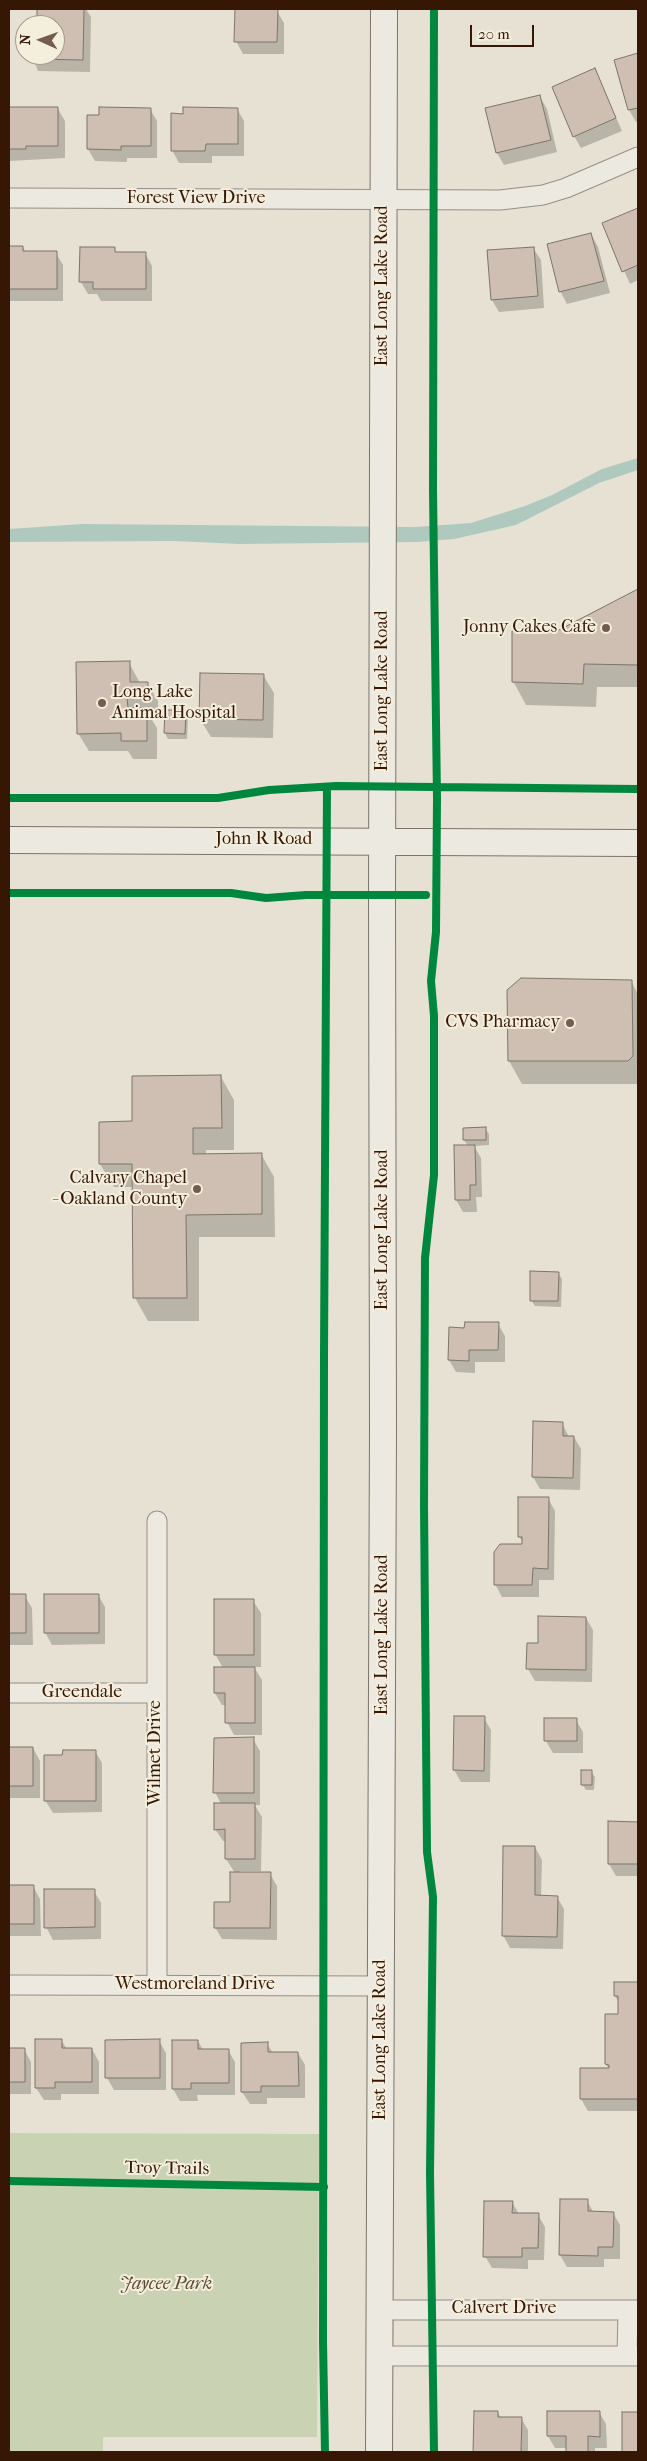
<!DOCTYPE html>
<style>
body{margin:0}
#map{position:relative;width:647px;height:2461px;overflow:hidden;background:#e6e1d3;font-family:"IM FELL French Canon",serif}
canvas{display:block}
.frame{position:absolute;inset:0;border:10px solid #361605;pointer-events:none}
.north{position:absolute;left:15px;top:15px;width:50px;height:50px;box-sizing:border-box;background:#f4eedd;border:1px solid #a89887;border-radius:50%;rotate:272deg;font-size:14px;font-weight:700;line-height:20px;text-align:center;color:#361605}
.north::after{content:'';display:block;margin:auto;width:18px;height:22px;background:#745d4d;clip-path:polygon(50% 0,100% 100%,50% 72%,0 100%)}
.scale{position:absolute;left:470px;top:25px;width:64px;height:22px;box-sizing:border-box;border:2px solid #361605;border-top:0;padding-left:6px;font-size:15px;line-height:18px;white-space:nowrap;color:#361605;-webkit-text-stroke:4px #f4eedd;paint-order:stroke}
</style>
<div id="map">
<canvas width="647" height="2461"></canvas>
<div class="frame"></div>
<div class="north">N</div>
<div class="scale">20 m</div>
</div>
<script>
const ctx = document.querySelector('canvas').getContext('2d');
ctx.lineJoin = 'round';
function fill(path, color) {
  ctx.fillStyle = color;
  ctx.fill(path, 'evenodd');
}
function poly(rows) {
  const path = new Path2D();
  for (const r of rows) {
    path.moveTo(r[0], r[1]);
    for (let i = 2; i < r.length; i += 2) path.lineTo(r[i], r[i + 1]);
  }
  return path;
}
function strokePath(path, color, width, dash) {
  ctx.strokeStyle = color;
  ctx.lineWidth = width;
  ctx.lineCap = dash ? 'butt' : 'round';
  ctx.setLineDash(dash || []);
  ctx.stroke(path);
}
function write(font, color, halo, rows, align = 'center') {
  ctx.font = font + ' "IM FELL French Canon",serif';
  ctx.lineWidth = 4;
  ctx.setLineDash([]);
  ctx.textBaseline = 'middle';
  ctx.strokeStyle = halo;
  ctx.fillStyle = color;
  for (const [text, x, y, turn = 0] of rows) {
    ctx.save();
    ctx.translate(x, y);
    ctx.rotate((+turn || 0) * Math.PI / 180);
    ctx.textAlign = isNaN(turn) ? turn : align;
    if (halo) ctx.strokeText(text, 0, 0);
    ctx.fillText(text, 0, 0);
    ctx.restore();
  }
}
fill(poly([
 [9,2133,319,2134,317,2437,103,2437,103,2452,9,2452]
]), '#cad2b4');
fill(poly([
 [638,458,638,470,599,483,516,525,454,539,416,542,239,544,174,541,9,542,9,529,82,524,416,527,471,523,525,506,552,495,602,469]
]), '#b0c9bf');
fill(poly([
 [38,9,86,9,91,17,90,72,38,71,32,55,55,55,55,25,38,25],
 [277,11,284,23,284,54,243,54,236,41],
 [638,55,638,121,636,122,629,110,616,61],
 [595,70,622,131,581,148,574,136],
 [540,97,547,109,557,152,504,165,497,153],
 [9,108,58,109,65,121,65,158,9,161],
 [150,109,157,121,157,158,127,158,127,162,95,161,88,149,88,116],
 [237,109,244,121,244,156,212,156,212,163,179,163,172,150,185,115],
 [638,210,638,280,630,284,603,224],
 [591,234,598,247,610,293,567,304,560,291],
 [9,247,23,247,26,253,56,253,63,265,63,301,9,301],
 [114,248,117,253,145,253,152,266,152,301,101,301,97,294,88,294,81,282],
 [533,248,541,260,544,308,499,312,492,300],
 [638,591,638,687,597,687,596,707,526,705,513,681,557,632],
 [129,663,140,683,147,683,158,701,158,715,149,715,157,728,157,759,133,759,128,751,89,751,78,733],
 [263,675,274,693,273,738,211,737,200,719],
 [185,711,188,717,187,739,168,739,165,733],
 [631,981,638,994,638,1084,522,1084,509,1061],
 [221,1077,234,1100,234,1150,206,1150,206,1155,261,1154,274,1177,275,1237,199,1237,199,1321,148,1321,135,1298,134,1187,114,1187,100,1164,133,1122],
 [485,1128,489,1134,489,1145,474,1146,481,1158,482,1197,476,1197,477,1212,463,1212,456,1200,455,1147,468,1146,464,1140,464,1129],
 [558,1273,562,1279,561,1307,535,1306,531,1300],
 [498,1324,505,1336,505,1362,475,1362,475,1373,456,1372,449,1360],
 [562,1423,569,1437,574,1437,581,1449,580,1490,540,1489,533,1477],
 [548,1498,555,1511,554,1580,539,1580,539,1597,502,1597,495,1584,524,1545,519,1536],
 [98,1595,105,1607,105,1644,52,1645,45,1632],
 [9,1596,25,1596,32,1608,33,1645,9,1645],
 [253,1601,261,1613,261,1667,254,1667,262,1680,262,1735,234,1735,227,1722,227,1705,222,1705,215,1693,223,1668,215,1654],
 [586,1618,593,1630,592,1682,535,1681,528,1669,539,1644],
 [484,1718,491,1730,490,1782,461,1782,454,1770],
 [576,1720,583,1732,583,1753,553,1753,546,1741],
 [253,1739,260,1751,260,1805,255,1805,262,1817,261,1871,240,1871,240,1873,270,1874,277,1886,277,1940,222,1939,215,1927,231,1903,235,1873,226,1859,226,1841,223,1841,215,1829,221,1804,215,1792],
 [33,1748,40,1761,40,1798,9,1798,9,1749],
 [95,1751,102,1763,102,1812,53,1813,45,1800,64,1757],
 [591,1772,595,1777,594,1790,586,1790,582,1784],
 [610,1823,638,1823,638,1876,616,1876,609,1864],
 [535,1847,542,1860,541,1897,557,1897,564,1909,563,1949,510,1948,503,1935],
 [9,1886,33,1886,40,1899,41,1936,9,1936],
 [94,1891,101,1903,101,1939,53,1940,46,1927],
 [615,1983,638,1983,638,2111,588,2111,581,2099,609,2070,606,2064,620,2015,619,2003,615,1996],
 [61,2040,67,2049,92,2049,99,2062,99,2094,61,2094,61,2100,44,2100,36,2088],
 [107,2041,159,2041,166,2053,166,2090,114,2090,107,2078],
 [198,2041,203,2050,228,2050,235,2062,235,2095,197,2095,198,2101,180,2101,173,2089],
 [267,2044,273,2053,298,2053,305,2065,305,2098,267,2098,267,2104,250,2104,242,2092],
 [9,2049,24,2049,31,2062,31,2094,9,2094],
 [587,2201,594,2213,613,2213,620,2225,620,2259,604,2259,604,2267,567,2267,560,2255],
 [512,2202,519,2214,538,2215,545,2227,544,2260,528,2260,528,2269,492,2268,485,2256],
 [475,2412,498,2413,501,2418,521,2418,528,2430,528,2452,474,2452],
 [548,2412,599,2412,606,2424,607,2448,595,2448,595,2452,567,2452,567,2448,555,2448,548,2436],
 [623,2413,638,2413,638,2452,623,2452]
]), '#0003');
const building = poly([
 [37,9,84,9,83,60,30,59,30,55,55,55,55,25,37,25,37,9],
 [235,9,278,9,277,42,234,42,235,9],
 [638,53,638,108,628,110,614,60,638,53],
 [595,68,616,118,573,137,552,87,595,68],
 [540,95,551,140,496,153,485,108,540,95],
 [9,107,58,107,58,146,26,146,26,149,9,149,9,107],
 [99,107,151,108,151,146,121,146,121,150,87,149,87,115,99,115,99,107],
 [183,107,238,108,238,144,206,144,205,151,171,151,171,113,183,114,183,107],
 [638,208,638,265,622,272,602,223,638,208],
 [591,233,604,281,559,292,547,244,591,233],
 [9,246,23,246,23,251,57,251,57,289,9,289,9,246],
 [80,247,115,247,115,252,146,252,146,289,93,289,93,282,79,282,80,247],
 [534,247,538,296,491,300,487,250,534,247],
 [638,589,638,665,584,664,583,684,512,682,512,631,557,631,638,589],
 [130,661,130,682,148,682,148,697,127,697,128,708,147,708,147,741,121,741,121,733,77,734,76,662,130,661],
 [200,673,264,674,263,720,199,719,200,673],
 [165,710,186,710,185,734,164,733,165,710],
 [521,978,632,980,633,1056,628,1061,508,1061,507,990,521,978],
 [221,1075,222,1128,193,1128,193,1154,262,1153,262,1214,186,1215,187,1298,133,1298,132,1164,99,1164,99,1122,132,1121,132,1076,221,1075],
 [486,1127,486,1140,463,1140,463,1128,486,1127],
 [454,1145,475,1145,476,1185,470,1185,470,1200,455,1200,454,1145],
 [530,1271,559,1272,558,1301,530,1301,530,1271],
 [465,1322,499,1322,498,1350,469,1350,469,1361,448,1360,449,1327,464,1328,465,1322],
 [533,1421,563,1422,563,1436,574,1436,573,1478,532,1477,533,1421],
 [518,1497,549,1497,548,1569,533,1568,532,1585,494,1585,494,1552,500,1544,522,1544,522,1537,518,1537,518,1497],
 [9,1594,26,1594,26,1633,9,1633,9,1594],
 [44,1594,99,1594,99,1633,44,1633,44,1594],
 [214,1599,254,1599,254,1655,214,1655,214,1599],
 [538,1616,586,1617,586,1670,526,1669,527,1643,538,1643,538,1616],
 [214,1667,255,1667,255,1723,225,1723,225,1693,214,1693,214,1667],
 [454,1716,485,1716,484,1771,453,1770,454,1716],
 [544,1718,577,1718,577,1741,544,1741,544,1718],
 [254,1737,254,1793,213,1793,214,1738,254,1737],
 [9,1747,33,1747,33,1786,9,1786,9,1747],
 [63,1750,96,1750,96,1801,44,1801,44,1755,62,1755,63,1750],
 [581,1770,592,1770,592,1785,581,1785,581,1770],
 [214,1803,255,1803,255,1859,225,1859,225,1829,214,1830,214,1803],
 [608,1821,638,1822,638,1864,608,1864,608,1821],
 [503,1846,535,1846,535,1895,558,1896,557,1937,502,1936,503,1846],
 [230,1872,271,1872,270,1928,214,1928,214,1902,230,1902,230,1872],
 [9,1885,34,1885,34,1924,9,1924,9,1885],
 [44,1889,95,1889,95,1927,44,1928,44,1889],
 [614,1982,638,1982,638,2099,580,2099,580,2068,609,2068,609,2065,605,2064,605,2014,618,2014,618,1996,614,1996,614,1982],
 [35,2039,62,2039,62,2048,92,2048,92,2082,55,2082,55,2088,35,2088,35,2039],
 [160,2039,160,2078,105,2078,105,2040,160,2039],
 [172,2040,198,2040,198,2049,229,2049,229,2083,191,2083,191,2089,172,2089,172,2040],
 [268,2042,268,2052,298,2052,299,2086,261,2086,261,2092,241,2092,241,2043,268,2042],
 [9,2048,25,2048,25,2082,9,2082,9,2048],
 [560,2199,588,2199,588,2211,614,2212,613,2247,598,2247,598,2256,559,2255,560,2199],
 [484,2201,513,2201,512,2213,539,2213,538,2248,522,2248,522,2257,483,2257,484,2201],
 [474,2411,498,2411,498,2417,522,2417,521,2452,473,2452,474,2411],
 [547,2411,600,2411,600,2437,588,2436,588,2452,566,2452,566,2436,547,2436,547,2411],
 [622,2412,638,2412,638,2452,622,2452,622,2412]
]);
fill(building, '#cfbfb3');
strokePath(building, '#7c746a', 1);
const street = poly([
 [9,198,500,200,543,195,566,188,638,157],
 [157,1521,157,1985],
 [9,1693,155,1693],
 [9,1985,382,1986],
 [380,2310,638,2310],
 [380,2356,638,2356],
 [627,2356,628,2310]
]);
const secondary = poly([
 [9,840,638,843],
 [379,2452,383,1430,382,895,384,9]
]);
strokePath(street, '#968f85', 21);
strokePath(secondary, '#7c746a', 28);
strokePath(street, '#ece9e1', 19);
strokePath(secondary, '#ece9e1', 26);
strokePath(poly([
 [9,798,218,798,269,790,336,786,638,789],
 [9,893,231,893,266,898,306,895,426,895],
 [9,2181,324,2187],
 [325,2452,323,2342,324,1354,327,787],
 [434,2452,430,2173,433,1897,427,1852,424,1504,425,1258,434,1175,434,1016,431,981,436,932,437,799,433,490,434,9]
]), '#00873e', 8);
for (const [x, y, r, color] of [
 [606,628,5,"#745d4d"],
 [102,703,5,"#745d4d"],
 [570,1023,5,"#745d4d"],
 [197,1189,5,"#745d4d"]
]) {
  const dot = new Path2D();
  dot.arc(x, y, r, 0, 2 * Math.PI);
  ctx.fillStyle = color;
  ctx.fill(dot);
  strokePath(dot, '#f4eedd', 2);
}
write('18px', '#361605', '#f4eedd', [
 ["Forest View Drive",196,199],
 ["East Long Lake Road",383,286,-90],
 ["East Long Lake Road",383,691,-90],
 ["John R Road",264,840],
 ["East Long Lake Road",383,1230,-90],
 ["East Long Lake Road",383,1635,-90],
 ["Greendale",82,1693],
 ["Wilmet Drive",156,1753,-90],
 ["Westmoreland Drive",195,1985],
 ["East Long Lake Road",381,2040,-90],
 ["Troy Trails",167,2169,1],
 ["Calvert Drive",504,2309]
]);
write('18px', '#361605', '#f4eedd', [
 ["Jonny Cakes Cafe",596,628],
 ["Long Lake",112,693,"left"],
 ["Animal Hospital",112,714,"left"],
 ["CVS Pharmacy",560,1023],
 ["Calvary Chapel",187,1179],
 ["- Oakland County",187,1200]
], 'right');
write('italic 18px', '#5c4b32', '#f4eedd', [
 ["Jaycee Park",166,2285]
]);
</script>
